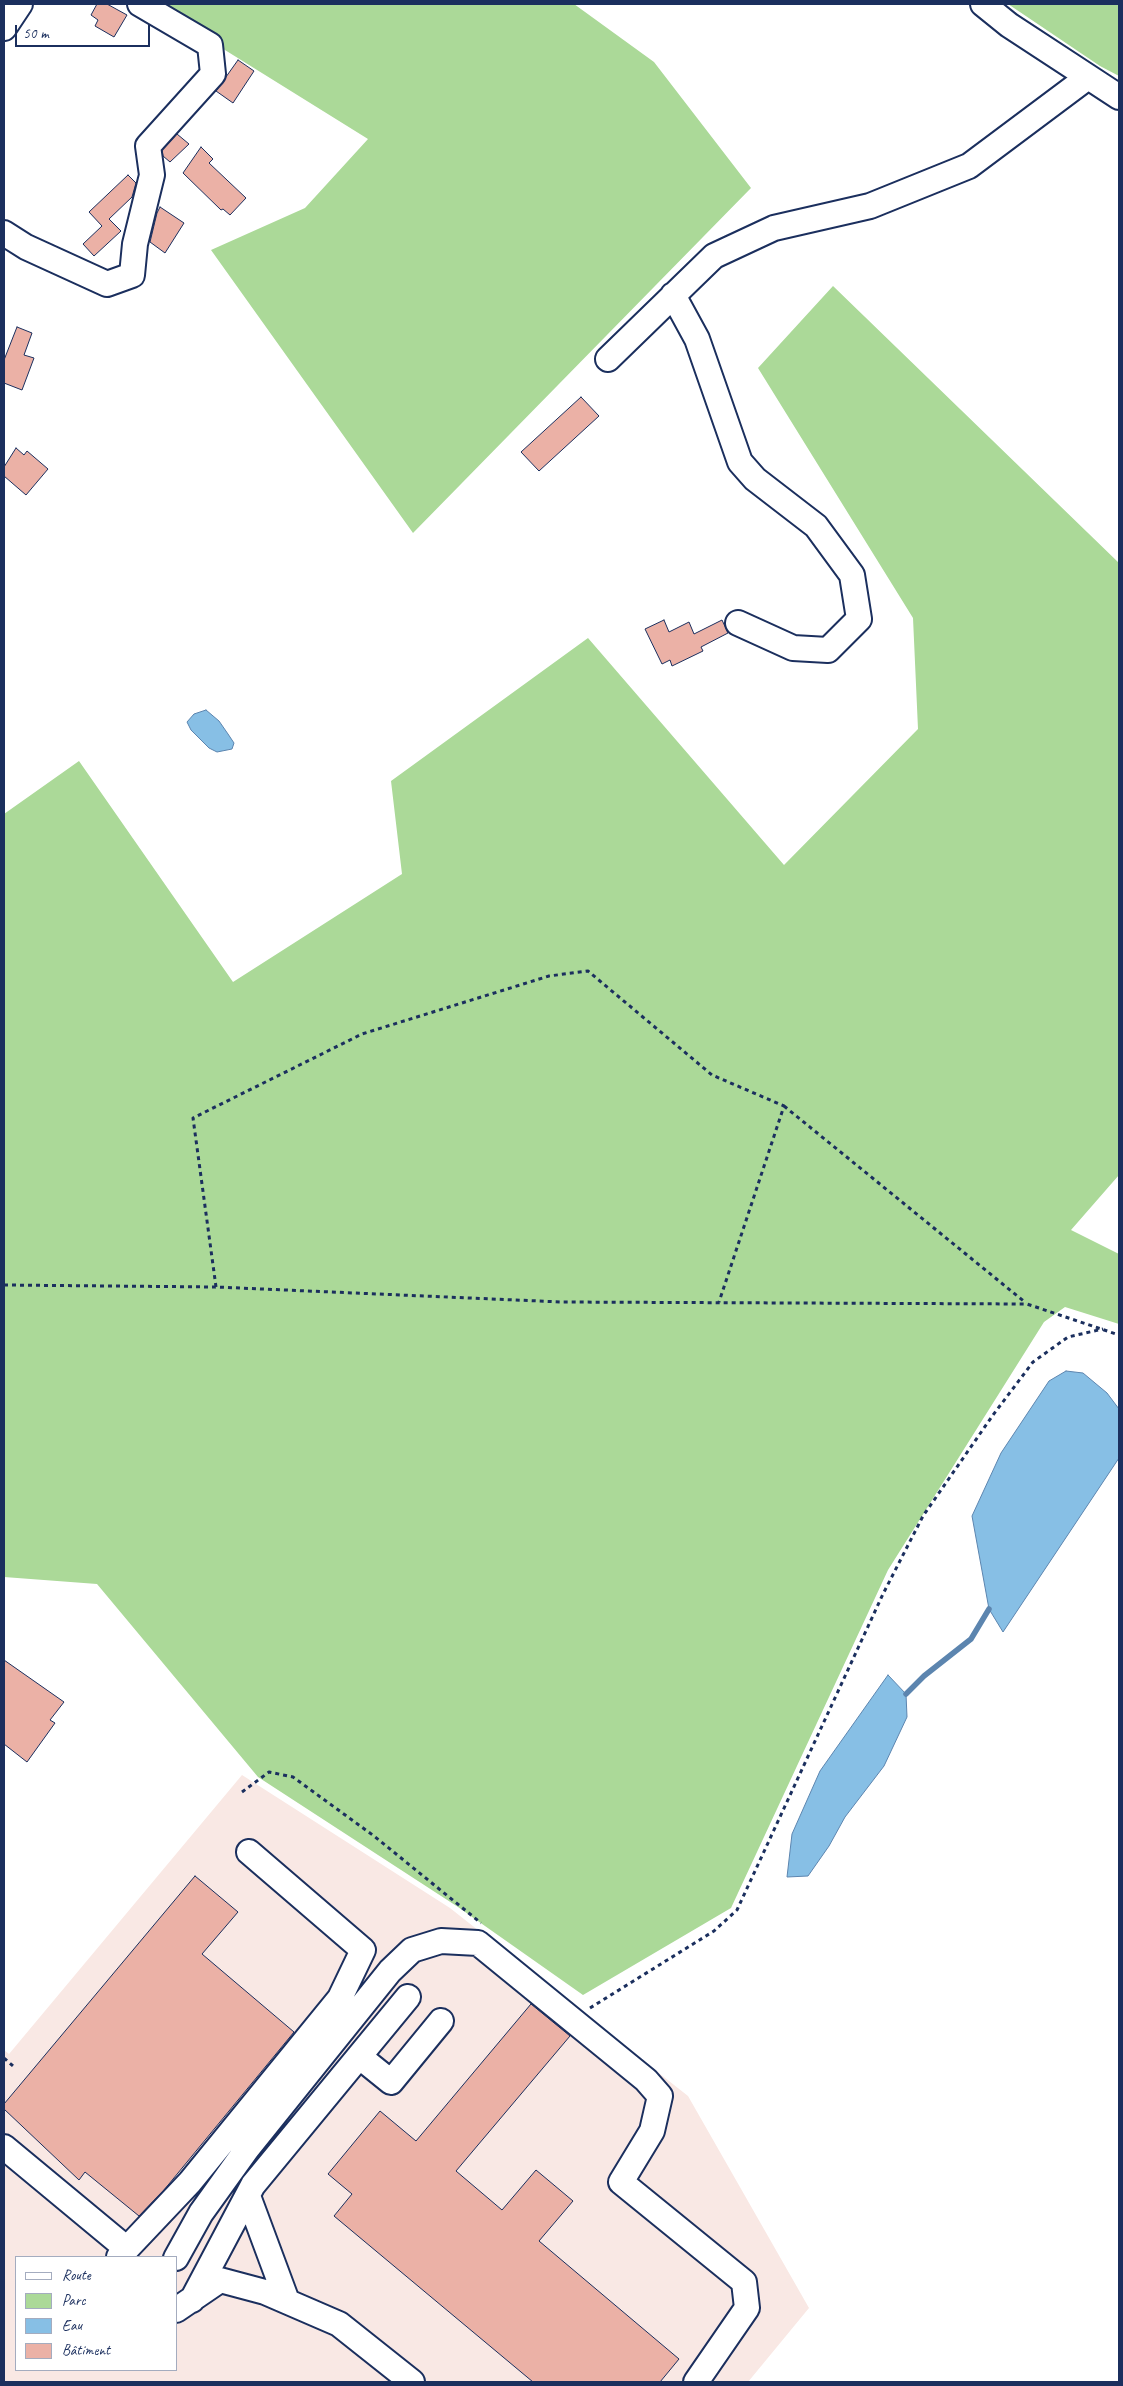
<!DOCTYPE html>
<meta charset="utf-8">
<style>
body{margin:0}
#map{position:relative;width:1123px;height:2386px;overflow:hidden;background:#fff;font-family:Caveat,sans-serif}
canvas{display:block}
.frame{position:absolute;inset:0;border:5px solid #1b2f5e;pointer-events:none}
.legend{position:absolute;left:15px;top:2256px;width:162px;height:115px;box-sizing:border-box;background:#fff;border:1px solid #a4acbf;margin:0;padding:6px 9px;list-style:none;font-size:15px;color:#1b2f5e}
.legend li{display:flex;align-items:center;gap:10px;height:25px}
.legend b{width:25px;border:1px solid #a4acbf}
.scale{position:absolute;left:15px;top:25px;width:135px;height:22px;box-sizing:border-box;border:2px solid #1b2f5e;border-top:0;padding-left:6px;font-size:15px;line-height:18px;white-space:nowrap;color:#1b2f5e;-webkit-text-stroke:4px #fff;paint-order:stroke}
</style>
<div id="map">
<canvas width="1123" height="2386"></canvas>
<div class="frame"></div>
<ul class="legend">
<li><b style="height:6px;background:#fff"></b>Route</li>
<li><b style="height:14px;background:#abd998"></b>Parc</li>
<li><b style="height:14px;background:#87bfe5"></b>Eau</li>
<li><b style="height:14px;background:#ebb1a6"></b>Bâtiment</li>
</ul>
<div class="scale">50 m</div>
</div>
<script>
const ctx = document.querySelector('canvas').getContext('2d');
ctx.lineJoin = 'round';
function fill(path, color) {
  ctx.fillStyle = color;
  ctx.fill(path, 'evenodd');
}
function poly(rows) {
  const path = new Path2D();
  for (const r of rows) {
    path.moveTo(r[0], r[1]);
    for (let i = 2; i < r.length; i += 2) path.lineTo(r[i], r[i + 1]);
  }
  return path;
}
function strokePath(path, color, width, dash) {
  ctx.strokeStyle = color;
  ctx.lineWidth = width;
  ctx.lineCap = dash ? 'butt' : 'round';
  ctx.setLineDash(dash || []);
  ctx.stroke(path);
}
fill(poly([
 [242,1775,450,1908,688,2096,809,2308,748,2382,4,2382,4,2050,9,2054],
 [16,2257,176,2257,176,2370,16,2370]
]), '#f9e8e4');
fill(poly([
 [151,4,574,4,654,62,751,188,413,533,211,250,305,208,368,139],
 [1008,4,1119,4,1119,76,1100,66],
 [833,286,1119,563,1119,1175,1071,1230,1119,1254,1119,1324,1065,1307,1044,1322,888,1570,731,1908,583,1995,458,1907,258,1777,97,1584,4,1577,4,814,79,761,233,982,402,874,391,781,588,638,784,865,918,729,913,618,758,368]
]), '#abd998');
const water = poly([
 [206,710,219,721,228,734,234,743,232,749,217,752,209,748,191,730,187,722,194,714,206,710],
 [1066,1371,1083,1373,1107,1393,1119,1409,1119,1458,1003,1632,989,1609,972,1516,1001,1453,1049,1381,1066,1371],
 [888,1675,906,1694,907,1717,884,1766,845,1817,829,1846,808,1876,787,1877,792,1834,820,1771,888,1675]
]);
fill(water, '#87bfe5');
strokePath(water, '#5c85af', 1);
strokePath(poly([
 [906,1694,924,1676,971,1639,989,1609]
]), '#5c85af', 5.5);
const building = poly([
 [97,4,107,4,127,15,114,37,95,26,98,20,91,15,97,4],
 [238,60,254,71,233,103,216,91,238,60],
 [177,134,189,144,170,162,163,156,162,150,177,134],
 [201,147,213,159,209,163,246,198,230,215,223,209,221,210,183,173,201,147],
 [128,175,136,183,132,197,109,219,121,231,94,256,83,244,102,226,89,212,128,175],
 [160,207,184,223,165,253,150,242,157,213,160,207],
 [17,327,32,333,24,355,34,358,22,390,4,383,4,360,17,327],
 [581,397,599,416,539,471,521,452,581,397],
 [16,448,24,455,27,451,48,469,26,495,4,476,4,467,16,448],
 [664,620,669,632,689,622,694,634,722,620,728,633,701,647,703,651,672,666,670,660,662,664,645,629,664,620],
 [4,1660,64,1702,50,1720,55,1723,27,1762,4,1744,4,1660],
 [195,1876,238,1912,202,1954,294,2032,164,2190,139,2216,85,2172,79,2180,4,2109,4,2104,195,1876],
 [531,2004,570,2036,456,2171,502,2210,536,2170,573,2201,539,2241,679,2359,660,2382,533,2382,334,2216,352,2194,328,2174,380,2111,416,2141,531,2004]
]);
fill(building, '#ebb1a6');
strokePath(building, '#1b2f5e', 1);
const minor = poly([
 [983,4,1009,25,1119,97],
 [4,28,20,4],
 [4,233,26,247,107,284,132,275,135,244,152,175,148,146,213,74,210,45,140,4],
 [673,295,697,339,740,462,755,479,816,526,852,575,859,619,828,650,793,648,738,623],
 [608,359,714,256,774,228,870,206,969,166,1088,77],
 [360,2057,391,2082,441,2021],
 [4,2147,127,2249],
 [248,2196,287,2301],
 [119,2257,190,2182,340,1998,363,1950,249,1852],
 [176,2258,201,2213,247,2149,390,1971,412,1950,441,1941,478,1943,646,2080,660,2096,652,2131,621,2182,744,2282,747,2308,696,2382],
 [192,2300,253,2185,408,1997],
 [176,2310,220,2280,265,2292,339,2324,412,2382]
]);
strokePath(minor, '#1b2f5e', 28);
strokePath(poly([
 [784,1106,1026,1303],
 [4,1285,216,1287,562,1302,1027,1304,1119,1335],
 [216,1287,193,1118,362,1034,549,976,588,971,712,1075,784,1106,719,1302],
 [242,1792,269,1772,293,1777,374,1836,481,1923],
 [590,2008,714,1931,737,1910,883,1594,923,1516,993,1415,1033,1362,1068,1337,1103,1329],
 [4,2058,13,2066]
]), '#1b2f5e', 3, [4, 4]);
strokePath(minor, '#fff', 24);
</script>
